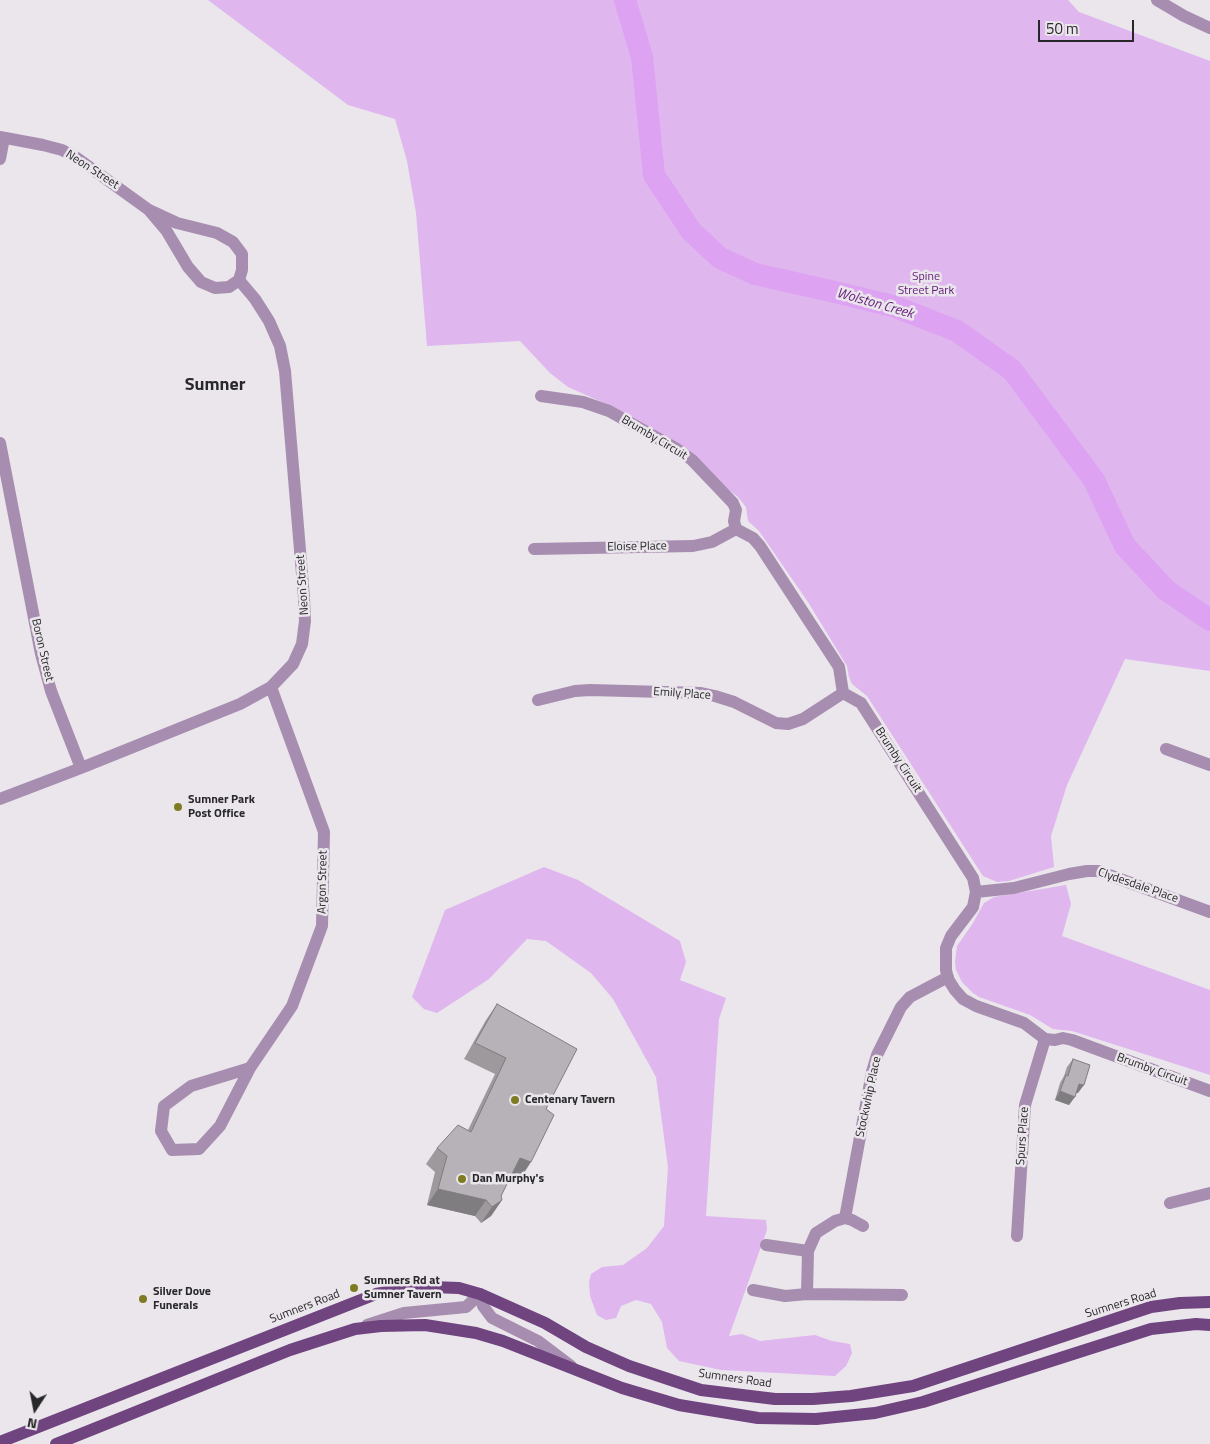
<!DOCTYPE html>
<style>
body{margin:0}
#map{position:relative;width:1210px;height:1444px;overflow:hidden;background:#eae6ec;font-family:"Titillium Web",sans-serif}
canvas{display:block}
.north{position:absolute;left:10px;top:1384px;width:50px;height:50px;-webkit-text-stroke:4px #eae6ec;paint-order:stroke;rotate:191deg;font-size:14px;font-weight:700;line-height:20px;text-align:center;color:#282729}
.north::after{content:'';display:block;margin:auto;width:18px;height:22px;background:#282729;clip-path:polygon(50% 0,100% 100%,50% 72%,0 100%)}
.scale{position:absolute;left:1038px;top:20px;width:96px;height:22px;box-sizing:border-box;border:2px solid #282729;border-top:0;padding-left:6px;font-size:15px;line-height:18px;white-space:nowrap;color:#282729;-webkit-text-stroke:4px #eae6ec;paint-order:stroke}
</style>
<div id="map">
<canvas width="1210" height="1444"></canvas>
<div class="north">N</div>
<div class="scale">50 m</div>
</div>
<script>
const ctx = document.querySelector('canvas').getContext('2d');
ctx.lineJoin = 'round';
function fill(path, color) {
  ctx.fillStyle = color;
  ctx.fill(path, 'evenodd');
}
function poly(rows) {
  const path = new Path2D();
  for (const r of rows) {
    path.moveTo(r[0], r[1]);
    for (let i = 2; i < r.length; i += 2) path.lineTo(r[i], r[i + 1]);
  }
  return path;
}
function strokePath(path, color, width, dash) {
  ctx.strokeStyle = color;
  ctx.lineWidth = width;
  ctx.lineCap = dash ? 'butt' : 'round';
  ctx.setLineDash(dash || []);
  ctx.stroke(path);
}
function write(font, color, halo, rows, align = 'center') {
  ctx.font = font + ' "Titillium Web",sans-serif';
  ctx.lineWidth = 5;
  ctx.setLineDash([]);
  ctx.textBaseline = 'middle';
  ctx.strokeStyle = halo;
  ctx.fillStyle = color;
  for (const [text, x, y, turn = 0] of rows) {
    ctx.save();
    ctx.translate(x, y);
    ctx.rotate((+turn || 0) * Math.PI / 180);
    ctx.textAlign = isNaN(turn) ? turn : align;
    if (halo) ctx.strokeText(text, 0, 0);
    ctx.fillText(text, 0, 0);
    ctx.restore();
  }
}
fill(poly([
 [208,0,1068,0,1079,12,1210,61,1210,671,1125,659,1067,785,1051,836,1054,867,1009,881,997,882,983,876,867,696,852,684,849,677,847,666,808,602,759,531,748,521,746,507,737,496,604,403,568,387,550,373,520,341,427,346,416,213,407,161,395,119,348,105],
 [544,867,578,880,680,941,686,962,680,980,726,998,719,1019,706,1216,766,1220,767,1230,729,1336,742,1334,760,1341,815,1335,832,1341,850,1344,852,1353,846,1366,835,1376,721,1370,679,1361,667,1348,662,1322,651,1304,636,1300,621,1306,616,1318,606,1320,597,1315,590,1296,589,1282,591,1274,602,1267,623,1265,647,1248,664,1226,668,1167,656,1077,613,999,591,973,546,941,527,939,489,979,437,1013,424,1009,412,997,445,910],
 [1066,885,1071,904,1062,936,1210,990,1210,1075,1072,1031,1053,1029,1030,1015,979,997,973,993,962,982,956,970,955,962,957,946,973,923,984,903,994,897]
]), '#dfb6ee');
strokePath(poly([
 [625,0,642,57,654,175,691,231,720,258,755,274,835,292,893,306,957,331,1012,370,1094,480,1125,546,1166,590,1210,620]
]), '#dda3f2', 22);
strokePath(poly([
 [1157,0,1184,16,1210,28],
 [0,137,43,145,62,150,77,158,149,210,166,230,188,267,201,282,215,288,229,287,239,280,242,270,242,254,233,242,217,233,177,223,149,210],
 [0,159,4,138],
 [541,396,583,402,609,411,677,449,692,460,733,503,736,510,734,521,736,529,753,538,760,546,839,667,843,693,861,703,973,878,976,892,973,907,951,936,946,948,946,970,948,979,955,990,963,999,976,1006,1024,1023,1045,1039,1055,1040,1063,1038,1072,1040,1210,1091],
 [0,443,41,654,51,691,81,768,0,799],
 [534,549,693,546,712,542,736,529],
 [538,700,575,691,590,690,701,693,715,696,734,702,776,723,788,724,803,719,843,693],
 [1166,749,1210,765],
 [81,768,240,704,271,687,293,664,302,644,305,621,304,598,285,371,280,346,269,321,255,299,239,280],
 [976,892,1014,888,1069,874,1087,871,1098,871,1210,912],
 [250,1068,292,1006,322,926,324,832,271,687],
 [250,1068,220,1126,199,1149,172,1150,161,1131,164,1106,191,1086,250,1068],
 [1170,1203,1210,1193],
 [845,1218,872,1072,877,1055,901,1007,910,997,948,977],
 [1017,1236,1025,1105,1045,1039],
 [766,1245,808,1251],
 [753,1290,785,1296,807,1294,902,1295],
 [807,1294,808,1251,816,1233,835,1221,845,1218,852,1220,863,1226],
 [367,1325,404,1313,466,1307,480,1294,483,1306,492,1318,538,1341,571,1366]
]), '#a78eb0', 12);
strokePath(poly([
 [0,1442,376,1294,408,1288,431,1287,459,1288,480,1294,545,1323,586,1347,629,1366,701,1390,775,1399,813,1399,851,1396,913,1386,1151,1307,1180,1303,1210,1302],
 [56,1444,290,1350,355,1329,381,1326,425,1325,476,1333,503,1341,622,1388,679,1405,758,1418,816,1419,875,1413,923,1402,1151,1329,1196,1324,1210,1325]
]), '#70447f', 12);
fill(poly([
 [497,1004,546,1109,520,1179,511,1175,501,1196,502,1200,491,1216,481,1223,475,1216,427,1205,435,1172,426,1164,437,1148,468,1130,495,1074,464,1059,486,1020],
 [1073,1059,1078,1093,1076,1093,1069,1105,1055,1100,1060,1083,1064,1076,1067,1067]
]), '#9d999d');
fill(poly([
 [1079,1084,1084,1085,1078,1093,1074,1092],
 [1060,1091,1075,1097,1069,1105,1055,1100],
 [520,1158,531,1162,520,1179,509,1174],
 [438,1189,486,1200,475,1216,427,1205],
 [502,1200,491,1216,481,1223,492,1207]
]), '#7f7d80');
const building = poly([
 [497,1004,577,1049,546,1109,554,1115,531,1162,520,1158,501,1196,502,1200,492,1207,486,1200,438,1189,447,1156,437,1148,458,1125,471,1132,506,1058,475,1043,497,1004],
 [1073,1059,1090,1065,1084,1085,1079,1084,1075,1097,1060,1091,1066,1075,1068,1076,1073,1059]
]);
fill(building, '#b6b2b7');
strokePath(building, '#7f7d80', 1);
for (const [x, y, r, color] of [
 [178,807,5,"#7f7b22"],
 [515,1100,5,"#7f7b22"],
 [462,1179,5,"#7f7b22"],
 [354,1288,5,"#7f7b22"],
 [143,1299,5,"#7f7b22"]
]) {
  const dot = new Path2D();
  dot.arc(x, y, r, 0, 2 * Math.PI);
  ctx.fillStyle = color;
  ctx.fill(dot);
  strokePath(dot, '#eae6ec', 2);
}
write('12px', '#282729', '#eae6ec', [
 ["Neon Street",92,170,33],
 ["Brumby Circuit",654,438,31],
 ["Eloise Place",637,547,-1],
 ["Neon Street",303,585,-94],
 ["Boron Street",42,650,77],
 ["Emily Place",682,694,4],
 ["Brumby Circuit",898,760,57],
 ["Argon Street",323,882,-89],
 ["Clydesdale Place",1138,886,19],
 ["Brumby Circuit",1152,1070,20],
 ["Stockwhip Place",869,1097,-78],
 ["Spurs Place",1023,1136,-86],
 ["Sumners Road",1121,1304,-17],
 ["Sumners Road",305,1307,-21],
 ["Sumners Road",735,1379,8]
]);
write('12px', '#611a76', '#eae6ec', [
 ["Spine",926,277],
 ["Street Park",926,291]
]);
write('bold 12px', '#282729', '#eae6ec', [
 ["Sumner Park",188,800],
 ["Post Office",188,814],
 ["Centenary Tavern",525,1100],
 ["Dan Murphy's",472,1179],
 ["Sumners Rd at",364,1281],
 ["Sumner Tavern",364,1295],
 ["Silver Dove",153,1292],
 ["Funerals",153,1306]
], 'left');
write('italic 14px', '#631d79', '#eae6ec', [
 ["Wolston Creek",875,304,16]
]);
write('bold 18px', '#282729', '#eae6ec', [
 ["Sumner",215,386]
]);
</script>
